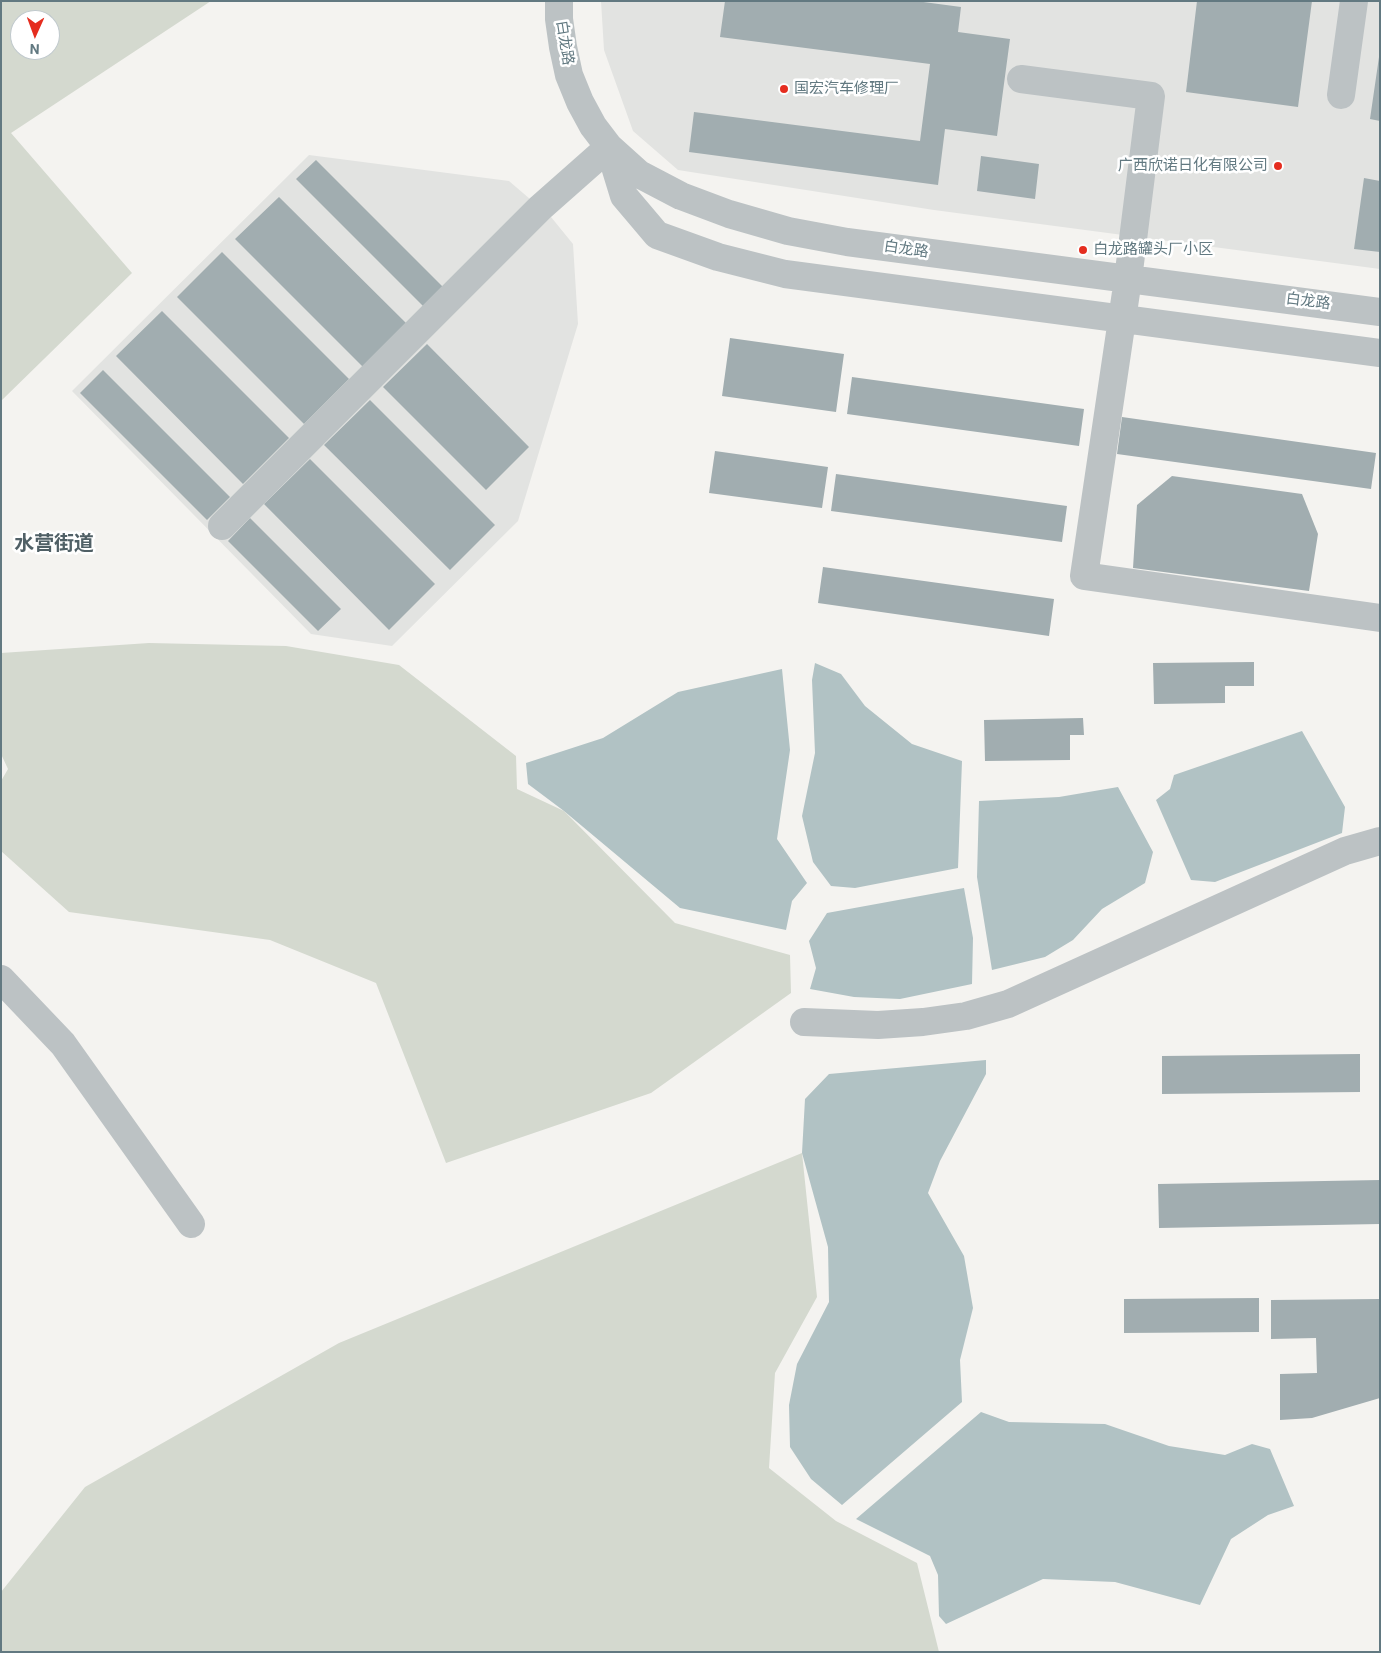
<!DOCTYPE html>
<meta charset="utf-8">
<style>
body{margin:0}
#map{position:relative;width:1381px;height:1653px;overflow:hidden;background:#f4f3f0;font-family:Roboto,sans-serif}
canvas{display:block}
.frame{position:absolute;inset:0;border:2px solid #627981;pointer-events:none}
.north{position:absolute;left:10px;top:10px;width:50px;height:50px;box-sizing:border-box;background:#fff;border:1px solid #c0c9cd;border-radius:50%;rotate:182deg;font-size:14px;font-weight:700;line-height:20px;text-align:center;color:#627981}
.north::after{content:'';display:block;margin:auto;width:18px;height:22px;background:#e52d1f;clip-path:polygon(50% 0,100% 100%,50% 72%,0 100%)}
</style>
<div id="map">
<canvas width="1381" height="1653"></canvas>
<div class="frame"></div>
<div class="north">N</div>
</div>
<script>
const ctx = document.querySelector('canvas').getContext('2d');
ctx.lineJoin = 'round';
function fill(path, color) {
  ctx.fillStyle = color;
  ctx.fill(path, 'evenodd');
}
function poly(rows) {
  const path = new Path2D();
  for (const r of rows) {
    path.moveTo(r[0], r[1]);
    for (let i = 2; i < r.length; i += 2) path.lineTo(r[i], r[i + 1]);
  }
  return path;
}
function strokePath(path, color, width, dash) {
  ctx.strokeStyle = color;
  ctx.lineWidth = width;
  ctx.lineCap = dash ? 'butt' : 'round';
  ctx.setLineDash(dash || []);
  ctx.stroke(path);
}
function write(font, color, halo, rows, align = 'center') {
  ctx.font = font + ' Roboto,"Noto Sans SC",sans-serif';
  ctx.lineWidth = 5;
  ctx.setLineDash([]);
  ctx.textBaseline = 'middle';
  ctx.strokeStyle = halo;
  ctx.fillStyle = color;
  for (const [text, x, y, turn = 0] of rows) {
    ctx.save();
    ctx.translate(x, y);
    ctx.rotate((+turn || 0) * Math.PI / 180);
    ctx.textAlign = isNaN(turn) ? turn : align;
    if (halo) ctx.strokeText(text, 0, 0);
    ctx.fillText(text, 0, 0);
    ctx.restore();
  }
}
fill(poly([
 [601,1,1380,1,1380,269,934,210,678,170,633,131,604,50],
 [309,155,509,181,551,217,573,244,578,324,518,521,392,646,311,634,72,391]
]), '#e2e3e1');
fill(poly([
 [1,1,211,1,11,133,132,273,1,401],
 [20,20,50,20,50,50,20,50],
 [149,643,286,646,399,665,516,756,517,789,564,811,675,923,790,955,791,993,651,1093,446,1163,376,983,270,940,69,912,1,851,1,781,8,769,1,754,1,653],
 [802,1153,817,1297,775,1373,769,1468,836,1521,917,1563,939,1652,1,1652,1,1592,85,1487,339,1343]
]), '#d4d9cf');
fill(poly([
 [815,663,841,674,865,706,912,744,962,761,958,868,855,888,831,886,813,862,802,816,815,753,812,680],
 [782,669,790,750,777,839,807,883,792,901,786,930,680,908,564,811,528,784,526,763,603,738,678,692],
 [1302,731,1345,807,1342,833,1215,882,1191,880,1156,800,1170,789,1174,775],
 [1118,787,1153,852,1145,883,1102,909,1073,940,1045,957,992,970,977,877,979,801,1059,797],
 [964,888,973,938,972,984,900,999,854,997,810,989,816,968,809,941,827,913],
 [986,1060,986,1074,940,1161,928,1193,964,1256,973,1308,960,1360,962,1402,842,1505,811,1479,790,1447,789,1405,797,1364,829,1302,828,1247,802,1153,805,1099,829,1074],
 [981,1412,1009,1422,1105,1424,1169,1446,1225,1455,1252,1444,1270,1449,1294,1506,1268,1515,1231,1539,1200,1605,1115,1582,1043,1579,946,1624,939,1616,938,1575,930,1556,856,1519]
]), '#b1c2c4');
fill(poly([
 [725,1,916,1,961,7,958,32,1010,39,997,136,945,129,938,185,689,152,694,112,920,141,930,64,720,37],
 [1197,1,1312,1,1298,107,1186,92],
 [1379,57,1380,57,1380,121,1370,119],
 [981,156,1039,164,1035,199,977,191],
 [316,160,443,287,423,306,296,179],
 [1364,178,1380,181,1380,252,1354,249],
 [279,197,406,323,363,367,235,239],
 [222,252,349,379,304,424,177,297],
 [162,311,289,438,243,484,116,356],
 [730,338,844,354,836,412,722,396],
 [427,344,529,447,486,490,383,387],
 [103,370,230,497,207,520,80,393],
 [852,377,1084,409,1079,446,847,414],
 [370,400,495,525,450,570,324,445],
 [1122,417,1376,453,1371,489,1117,454],
 [715,451,828,467,822,508,709,493],
 [310,459,435,584,389,630,264,504],
 [836,474,1067,506,1062,542,831,511],
 [1172,476,1302,494,1318,534,1309,591,1133,568,1137,505],
 [250,518,341,609,318,631,228,541],
 [823,567,1054,599,1049,636,818,603],
 [1254,662,1254,686,1225,686,1225,703,1154,704,1153,663],
 [1083,718,1084,735,1070,735,1070,760,985,761,984,720],
 [1360,1054,1360,1092,1162,1094,1162,1056],
 [1380,1180,1380,1224,1159,1228,1158,1184],
 [1259,1298,1259,1332,1124,1333,1124,1299],
 [1380,1299,1380,1398,1312,1418,1280,1420,1280,1374,1317,1373,1316,1338,1271,1339,1271,1300]
]), '#a1adb0');
strokePath(poly([
 [559,1,559,19,563,47,569,75,580,102,593,126,609,147,639,174,681,196,729,214,788,231,847,242,1380,312],
 [1021,79,1151,96,1128,279,1084,576,1380,618],
 [1341,95,1354,1],
 [222,526,540,208,609,147,624,196,657,235,718,257,785,274,1380,353],
 [1,979,63,1044,191,1224],
 [804,1022,878,1025,923,1022,966,1016,1008,1004,1345,851,1380,841]
]), '#bcc2c4', 28);
for (const [x, y, r, color] of [
 [784,89,5,"#e52d1f"],
 [1278,166,5,"#e52d1f"],
 [1083,250,5,"#e52d1f"]
]) {
  const dot = new Path2D();
  dot.arc(x, y, r, 0, 2 * Math.PI);
  ctx.fillStyle = color;
  ctx.fill(dot);
  strokePath(dot, '#fff', 2);
}
write('15px', '#627981', '#fff', [
 ["白龙路",564,43,81],
 ["白龙路",906,250,8],
 ["白龙路",1308,302,7]
]);
write('15px', '#627981', '#fff', [
 ["国宏汽车修理厂",794,89],
 ["广西欣诺日化有限公司",1268,166,"right"],
 ["白龙路罐头厂小区",1093,250]
], 'left');
write('bold 20px', '#506066', '#fff', [
 ["水营街道",54,545]
]);
</script>
